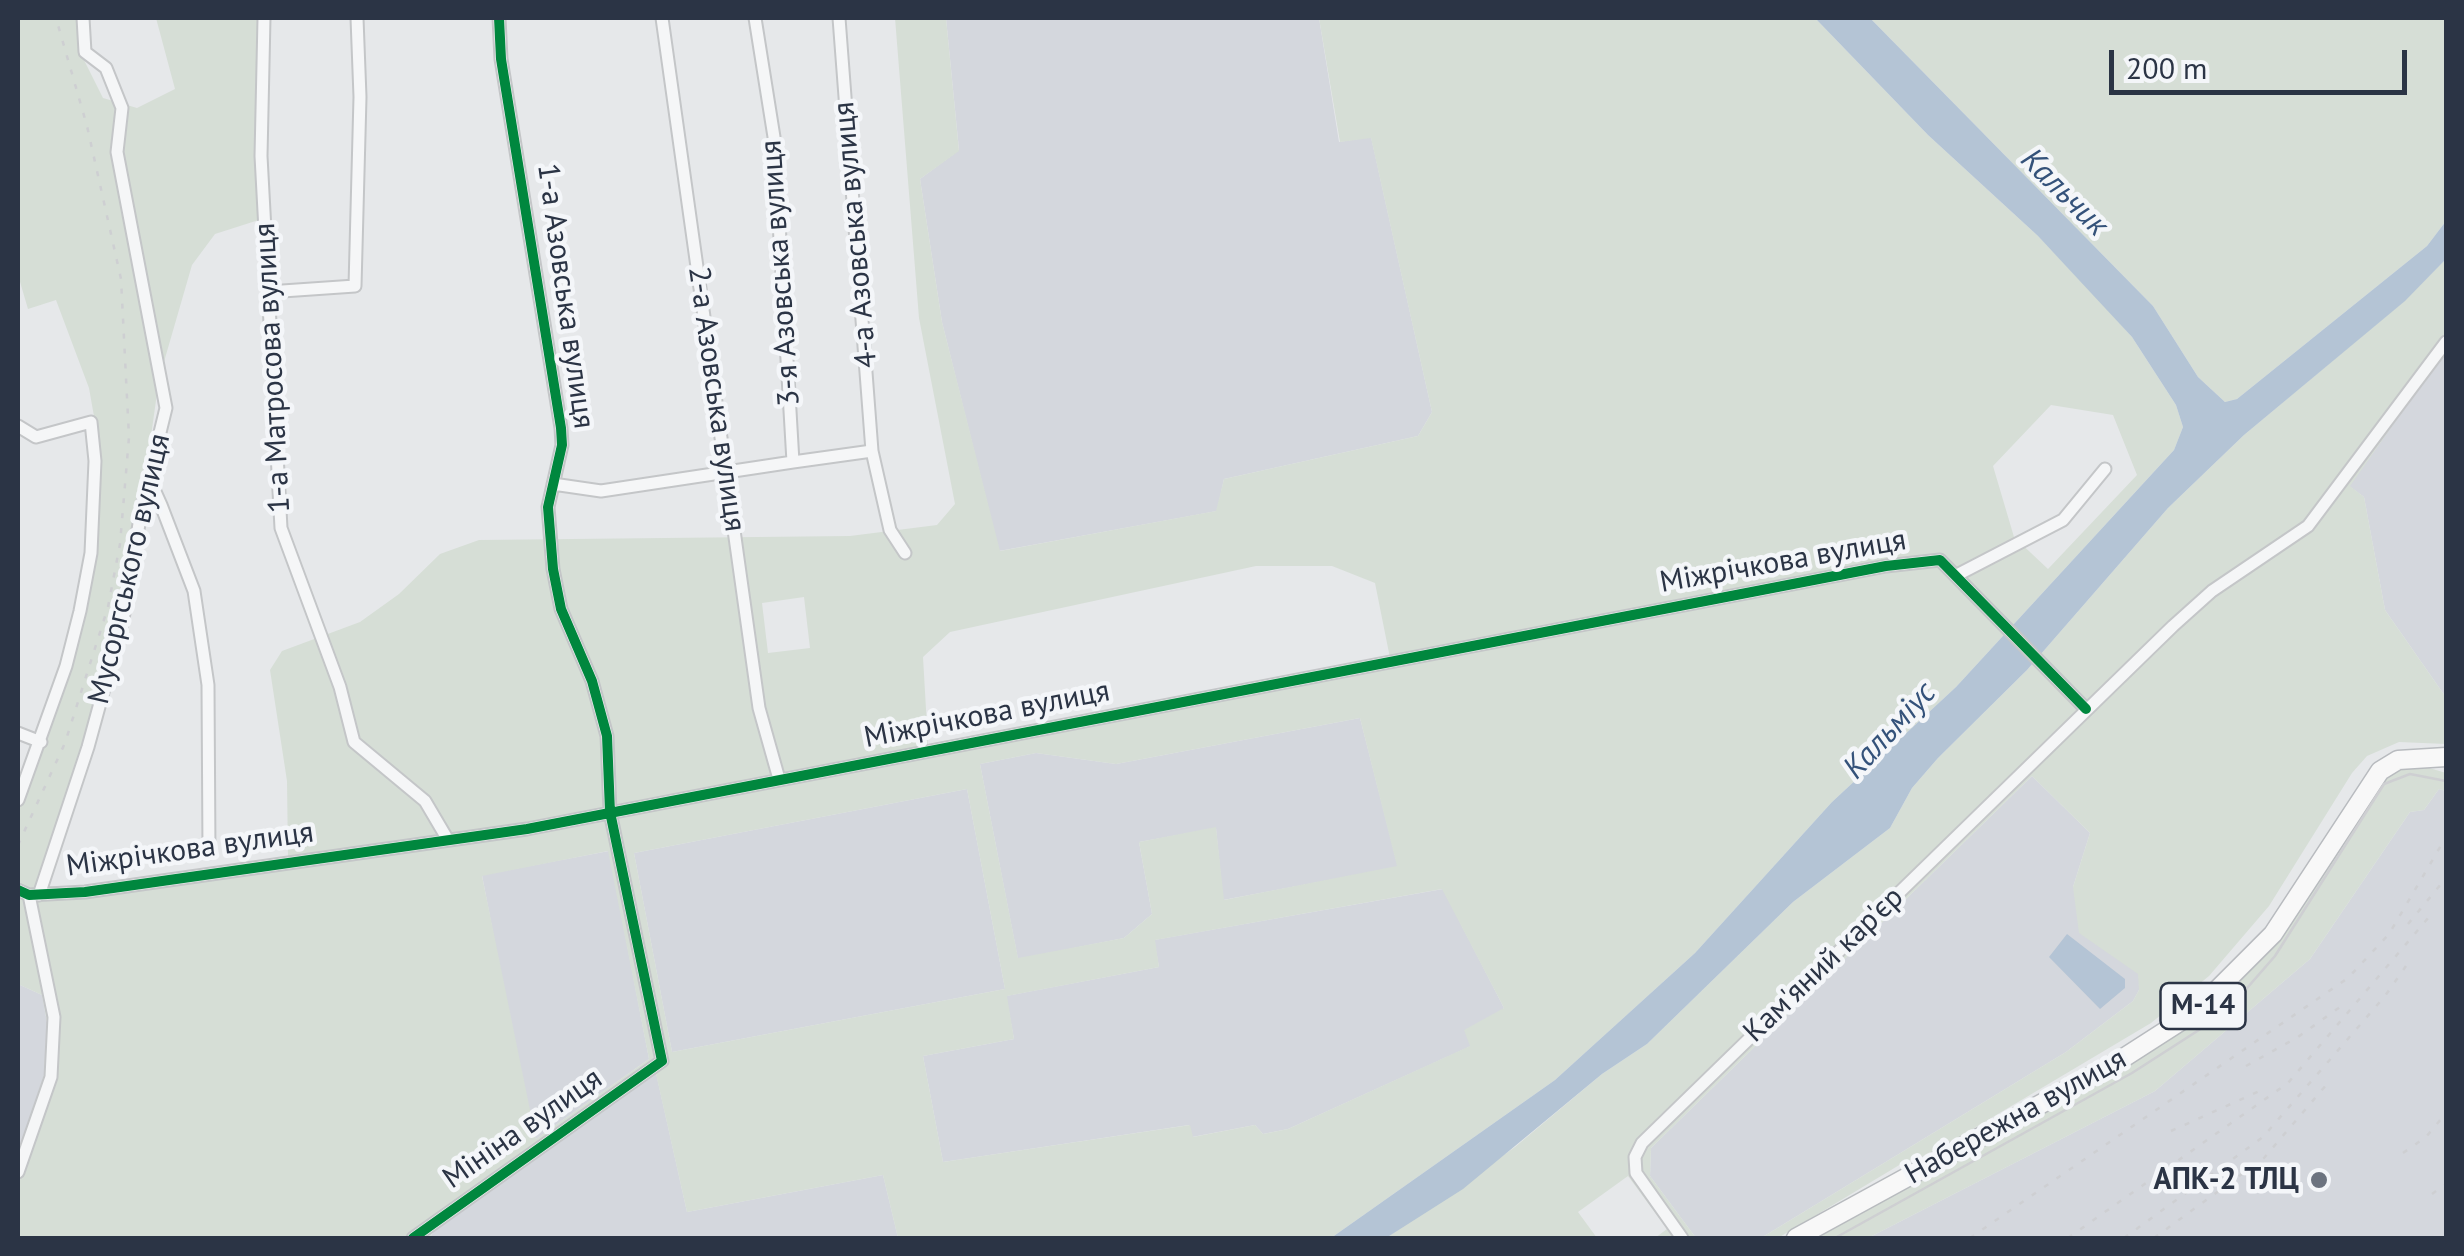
<!DOCTYPE html>
<meta charset="utf-8">
<style>
body{margin:0}
#map{position:relative;width:2464px;height:1256px;overflow:hidden;background:#e6e8ea;font-family:"PT Sans",sans-serif}
canvas{display:block}
.frame{position:absolute;inset:0;border:20px solid #2b3445;pointer-events:none}
.scale{position:absolute;left:2109px;top:50px;width:298px;height:45px;box-sizing:border-box;border:5px solid #2b3445;border-top:0;padding-left:12px;font-size:30px;line-height:35px;white-space:nowrap;color:#2b3445;-webkit-text-stroke:8px #f4f6f9;paint-order:stroke}
</style>
<div id="map">
<canvas width="2464" height="1256"></canvas>
<div class="frame"></div>
<div class="scale">200 m</div>
</div>
<script>
const ctx = document.querySelector('canvas').getContext('2d');
ctx.lineJoin = 'round';
function fill(path, color) {
  ctx.fillStyle = color;
  ctx.fill(path, 'evenodd');
}
function poly(rows) {
  const path = new Path2D();
  for (const r of rows) {
    path.moveTo(r[0], r[1]);
    for (let i = 2; i < r.length; i += 2) path.lineTo(r[i], r[i + 1]);
  }
  return path;
}
function strokePath(path, color, width, dash) {
  ctx.strokeStyle = color;
  ctx.lineWidth = width;
  ctx.lineCap = dash ? 'butt' : 'round';
  ctx.setLineDash(dash || []);
  ctx.stroke(path);
}
function write(font, color, halo, rows, align = 'center') {
  ctx.font = font + ' "PT Sans",sans-serif';
  ctx.lineWidth = 9;
  ctx.setLineDash([]);
  ctx.textBaseline = 'middle';
  ctx.strokeStyle = halo;
  ctx.fillStyle = color;
  for (const [text, x, y, turn = 0] of rows) {
    ctx.save();
    ctx.translate(x, y);
    ctx.rotate((+turn || 0) * Math.PI / 180);
    ctx.textAlign = isNaN(turn) ? turn : align;
    if (halo) ctx.strokeText(text, 0, 0);
    ctx.fillText(text, 0, 0);
    ctx.restore();
  }
}
fill(poly([
 [946,18,1319,18,1339,142,1371,137,1432,412,1418,436,1224,479,1217,511,999,551,942,322,920,179,959,150],
 [2446,350,2446,721,2445,696,2385,610,2364,497,2349,486],
 [1360,718,1398,867,1223,900,1216,828,1139,842,1152,914,1124,938,1018,959,980,764,1036,753,1116,764],
 [2032,776,2090,833,2073,887,2139,974,2139,990,2133,1001,2066,1052,1761,1238,1696,1238,1650,1176,1651,1148],
 [967,789,1005,989,672,1052,634,853],
 [2439,789,2446,791,2446,1238,1868,1238,2155,1091,2310,959,2410,812,2424,810],
 [609,851,649,1059,536,1139,531,1131,482,875],
 [1443,889,1504,1008,1471,1046,1288,1129,1263,1134,1255,1125,1192,1137,1189,1125,943,1162,923,1056,1014,1039,1006,996,1159,967,1154,940],
 [18,984,42,995,47,1022,44,1075,18,1155],
 [656,1073,687,1212,883,1175,898,1238,430,1238,433,1232]
]), '#d4d7dd');
fill(poly([
 [18,18,78,18,80,52,103,98,137,108,175,89,156,18,274,18,267,24,265,218,215,234,192,265,159,379,125,622,39,886,85,887,288,857,287,781,270,670,282,651,360,622,399,594,440,554,479,540,850,536,937,525,955,504,919,318,895,18,946,18,959,151,920,179,942,322,1000,551,1216,511,1224,479,1418,436,1432,412,1371,138,1340,142,1319,18,1815,18,1928,135,2038,236,2099,300,2132,337,2176,405,2183,427,2174,450,1956,687,1832,802,1695,953,1555,1080,1331,1238,898,1238,883,1175,687,1212,656,1074,433,1232,430,1238,18,1238,18,1155,44,1075,47,1022,42,995,18,984,18,807,45,744,84,611,95,422,89,388,56,300,28,309,18,275],
 [2051,405,2113,415,2137,475,2048,569,2014,537,1993,466],
 [1256,566,1332,566,1375,583,1390,658,928,744,923,657,950,632],
 [804,597,810,648,768,653,762,603],
 [1360,718,1397,866,1224,900,1216,827,1139,842,1152,914,1124,938,1018,958,980,764,1036,753,1116,764],
 [967,789,1005,989,672,1052,634,853],
 [608,851,649,1059,536,1139,482,876],
 [1442,889,1504,1008,1464,1030,1470,1046,1288,1129,1263,1134,1255,1125,1193,1137,1190,1125,943,1162,923,1056,1014,1039,1007,996,1159,967,1155,940],
 [1870,18,2446,18,2446,221,2427,246,2237,399,2225,402,2198,377,2153,306],
 [2446,259,2446,350,2350,486,2364,497,2385,610,2445,696,2446,744,2399,742,2367,756,2352,773,2269,906,2209,976,2151,1023,1929,1155,1906,1161,1778,1238,1761,1238,2066,1052,2133,1001,2139,990,2138,974,2079,933,2073,887,2090,833,2032,776,1651,1148,1650,1176,1696,1238,1655,1238,1667,1229,1628,1176,1578,1212,1597,1238,1386,1238,1515,1147,1602,1074,1647,1044,1793,902,1890,828,1912,788,1938,758,2027,670,2168,508,2244,435,2404,301],
 [2416,764,2446,773,2446,791,2439,789,2424,810,2410,812,2310,959,2155,1091,1868,1238,1817,1238,2165,1041,2211,1006,2355,811,2392,769]
]), '#d6ded6');
fill(poly([
 [1815,18,1870,18,2153,306,2198,377,2225,402,2237,399,2427,246,2446,221,2446,259,2405,301,2244,435,2168,508,2027,670,1938,758,1912,788,1890,828,1793,902,1647,1044,1602,1074,1463,1189,1386,1238,1331,1238,1555,1080,1695,953,1832,802,1956,687,2174,450,2183,427,2176,405,2132,337,2038,236,1928,135],
 [2067,934,2125,979,2125,988,2100,1009,2049,957]
]), '#b4c4d5');
const minor = poly([
 [264,18,261,156,281,528,340,687,354,742,425,801,448,840],
 [662,18,759,708,779,779],
 [839,18,872,451],
 [268,292,355,286,360,97,357,18],
 [18,426,36,437,91,422,95,461,91,553,80,611,66,666,18,800],
 [793,462,872,451,890,530,905,553],
 [553,484,601,491,793,462,774,137,755,18],
 [161,505,194,591,208,685,209,853],
 [142,506,161,505,148,476],
 [1957,575,2063,520,2105,469],
 [18,733,41,742],
 [18,890,29,895,85,892,527,829,1886,566,1940,560,2086,709],
 [39,895,88,747,123,619,142,506,166,408,117,152,122,108,106,68,85,52,83,18],
 [18,1172,51,1077,54,1017,29,895],
 [413,1238,662,1061,610,812,607,736,592,681,561,609,553,569,548,507,562,445,561,428,501,59,499,18],
 [1682,1238,1636,1173,1635,1157,1642,1143,2173,626,2212,591,2308,526,2446,342]
]);
const trunk = poly([
 [1796,1238,2114,1064,2195,1012,2273,934,2380,771,2398,760,2446,757]
]);
strokePath(minor, '#c4c6c8', 15);
strokePath(trunk, '#b8bbbf', 21);
strokePath(minor, '#f5f6f7', 11);
strokePath(trunk, '#f8f8f8', 18);
strokePath(poly([
 [1835,1238,2132,1073,2202,1028,2241,995,2275,956,2384,784,2410,774,2446,781]
]), '#cecfd2', 2.5);
strokePath(poly([
 [18,845,65,743,108,607,120,544,129,437,121,279,87,126,56,18],
 [2408,924,2446,878],
 [2246,1066,2298,1037,2347,1002],
 [2171,1131,2264,1089],
 [2403,1153,2426,1137,2446,1113],
 [2432,1194,2446,1184],
 [1970,1238,2348,978,2389,934,2446,837],
 [2068,1238,2288,1083,2429,917],
 [2124,1238,2263,1137,2385,996,2406,966],
 [2154,1238,2264,1158,2327,1084]
]), '#cecfd2', 2.5, [5, 10]);
strokePath(poly([
 [18,890,29,895,85,892,527,829,1886,566,1940,560,2086,709],
 [413,1238,662,1061,610,812,607,736,592,681,561,609,553,569,548,507,562,445,561,428,501,59,499,18]
]), '#00873e', 10);
for (const [x, y, r, color] of [
 [2319,1180,10,"#6c737f"]
]) {
  const dot = new Path2D();
  dot.arc(x, y, r, 0, 2 * Math.PI);
  ctx.fillStyle = color;
  ctx.fill(dot);
  strokePath(dot, '#f4f6f9', 4);
}
for (const [x, y, w] of [
 [2203,1006,85]
]) {
  const box = new Path2D();
  box.roundRect(x - w / 2, y - 23, w, 46, 8);
  ctx.fillStyle = '#f4f6f9';
  ctx.fill(box);
  strokePath(box, '#2b3445', 2.5);
}
write('bold 28px', '#2b3445', null, [
 ["М-14",2203,1006]
]);
write('30px', '#2b3445', '#f4f6f9', [
 ["4-а Азовська вулиця",856,235,-95],
 ["3-я Азовська вулиця",781,273,-94],
 ["1-а Азовська вулиця",565,296,82],
 ["1-а Матросова вулиця",273,368,-93],
 ["2-а Азовська вулиця",716,399,82],
 ["Міжрічкова вулиця",1783,562,-10],
 ["Мусоргського вулиця",130,569,-77],
 ["Міжрічкова вулиця",987,715,-11],
 ["Міжрічкова вулиця",190,850,-8],
 ["Кам'яний кар'єр",1824,965,-44],
 ["Набережна вулиця",2016,1117,-29],
 ["Мініна вулиця",523,1129,-35]
]);
write('bold 30px', '#2b3445', '#f4f6f9', [
 ["АПК-2 ТЛЦ",2299,1180]
], 'right');
write('italic 32px', '#34527a', '#f4f6f9', [
 ["Кальчик",2064,193,45],
 ["Кальміус",1890,731,-47]
]);
</script>
